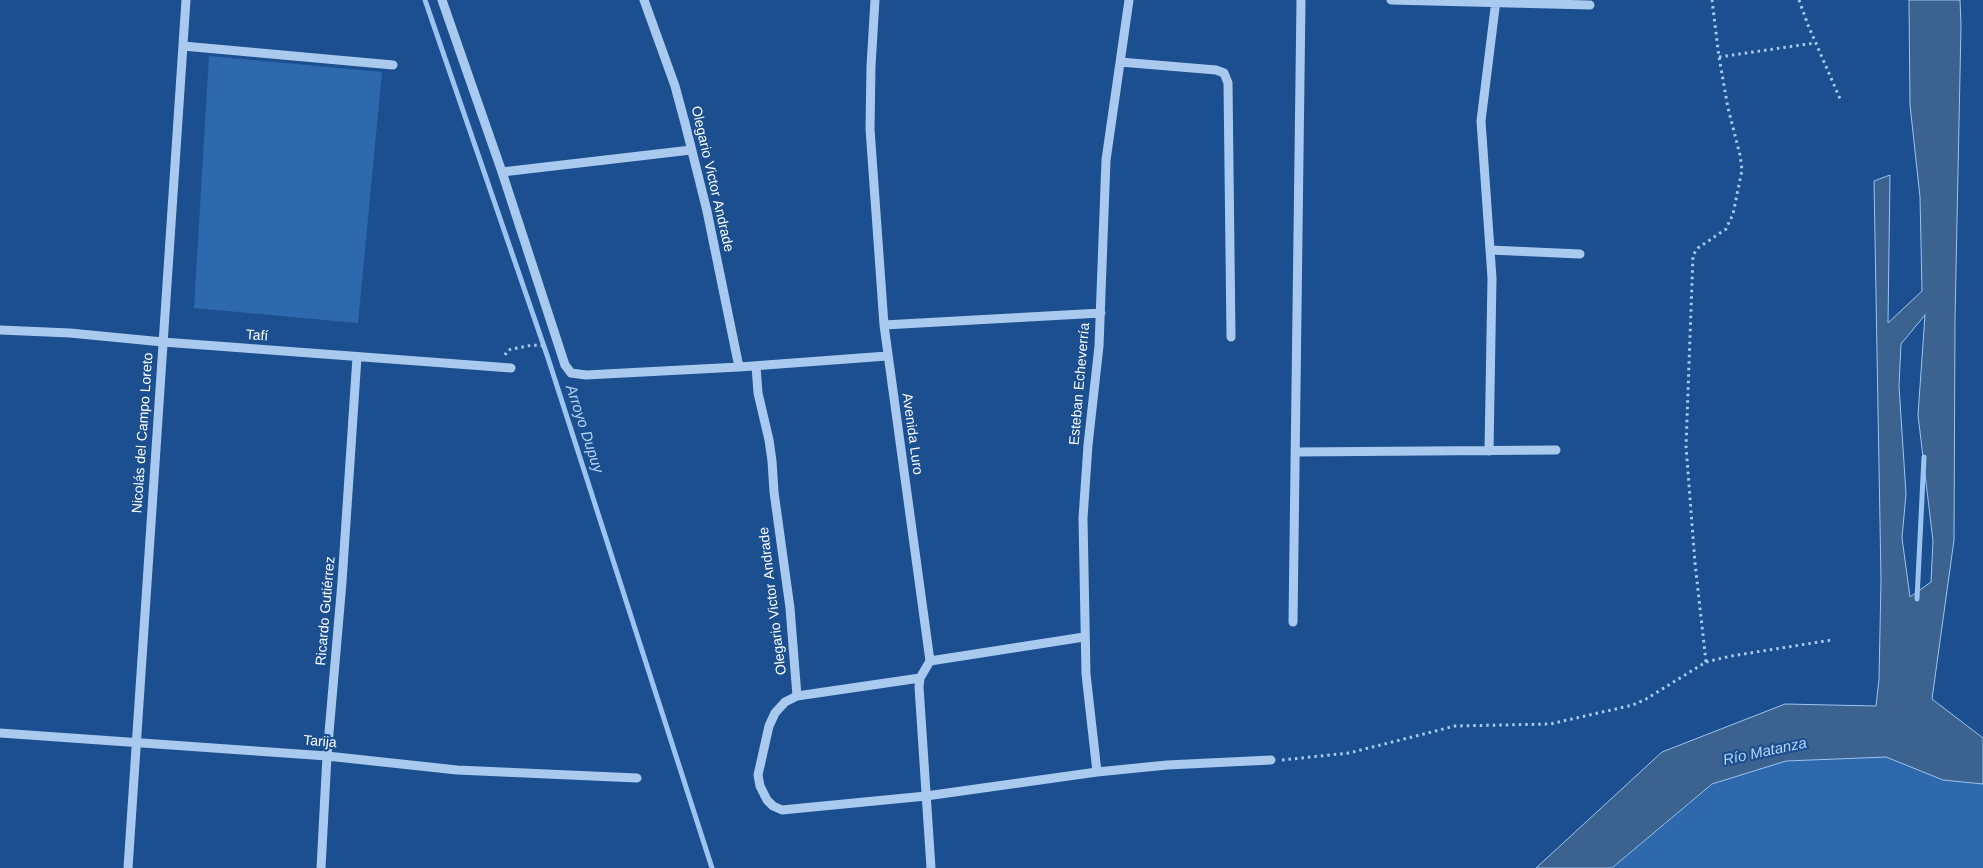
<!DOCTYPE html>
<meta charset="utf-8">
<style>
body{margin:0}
canvas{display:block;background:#1b4f8f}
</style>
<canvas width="1983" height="868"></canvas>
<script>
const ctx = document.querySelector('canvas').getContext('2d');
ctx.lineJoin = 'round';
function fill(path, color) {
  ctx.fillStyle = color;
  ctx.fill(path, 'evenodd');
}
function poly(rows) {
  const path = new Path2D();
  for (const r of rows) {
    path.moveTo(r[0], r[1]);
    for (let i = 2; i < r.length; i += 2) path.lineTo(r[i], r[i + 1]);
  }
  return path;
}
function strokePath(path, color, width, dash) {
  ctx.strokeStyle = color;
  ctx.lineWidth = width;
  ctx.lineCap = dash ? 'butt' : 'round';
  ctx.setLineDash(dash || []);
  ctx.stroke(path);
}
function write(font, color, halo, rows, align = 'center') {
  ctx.font = font + ' Arial,sans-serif';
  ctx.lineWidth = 4.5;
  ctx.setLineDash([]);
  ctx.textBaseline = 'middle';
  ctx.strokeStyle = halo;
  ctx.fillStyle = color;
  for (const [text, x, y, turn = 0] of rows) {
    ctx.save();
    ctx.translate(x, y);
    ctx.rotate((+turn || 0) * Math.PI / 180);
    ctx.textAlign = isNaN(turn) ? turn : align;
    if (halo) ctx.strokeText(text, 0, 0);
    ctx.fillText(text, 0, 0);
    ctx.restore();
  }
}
fill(poly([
 [209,56,382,72,358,323,194,308],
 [1886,757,1943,780,1983,784,1983,868,1613,868,1713,784,1786,761]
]), '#2e69ad');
const water = poly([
 [1909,0,1960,0,1961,25,1955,320,1954,540,1932,699,1983,738,1983,784,1943,780,1886,757,1786,761,1712,784,1612,868,1536,868,1662,752,1785,704,1876,706,1879,679,1881,580,1874,181,1890,175,1888,323,1922,291,1920,197,1910,105,1909,0],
 [1925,315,1918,415,1933,541,1931,582,1910,597,1902,538,1906,494,1899,386,1901,344,1925,315]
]);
fill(water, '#3c6290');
strokePath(water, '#9cc4f0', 1);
strokePath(poly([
 [425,0,548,358,712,868],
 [1917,599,1924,457]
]), '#9cc4f0', 5);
strokePath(poly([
 [1799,0,1808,25,1841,101],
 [1719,57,1815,43],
 [505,355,508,350,532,345,547,346],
 [1706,662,1731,656,1832,640],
 [1282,760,1349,753,1455,726,1550,724,1633,705,1646,699,1706,662,1695,563,1686,446,1693,255,1698,248,1726,229,1733,214,1742,170,1740,155,1728,108,1719,57,1712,0]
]), '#a9c9ee', 3, [2.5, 4]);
strokePath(poly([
 [442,0,502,172,565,365,571,373,586,375,739,367,887,356],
 [644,0,675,86,685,123,707,211,739,367],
 [875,0,871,66,870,129,884,325,930,661,920,678,919,687,931,868],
 [1391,0,1590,5],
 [183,46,393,65],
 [1120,62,1216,70,1224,73,1228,83,1231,337],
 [502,172,691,150],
 [1490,250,1580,254],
 [884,325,1101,313],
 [0,330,70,333,163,342,511,368],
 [756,366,758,393,769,440,772,461,774,492,790,608,797,696,785,702,775,713,769,726,758,775,760,786,767,800,773,806,782,810,926,796,1097,772,1167,765,1271,760],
 [1489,451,1492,278,1481,121,1496,0],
 [1295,452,1556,450],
 [1293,622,1301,0],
 [930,661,1084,637],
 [797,696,920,678],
 [0,733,327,756,457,770,637,778],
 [1097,772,1086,674,1083,518,1088,445,1099,346,1106,160,1129,0],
 [128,868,186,0],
 [321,868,327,756,342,582,357,357]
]), '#a9c9ee', 9);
write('14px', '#fff', '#1b4f8f', [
 ["Olegario Victor Andrade",712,179,77],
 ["Tafí",257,336,4],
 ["Esteban Echeverría",1080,384,-85],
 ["Nicolás del Campo Loreto",143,433,-86],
 ["Avenida Luro",912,434,82],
 ["Olegario Victor Andrade",773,601,-97],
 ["Ricardo Gutiérrez",326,611,-85],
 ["Tarija",320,742,5]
]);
write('italic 15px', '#b5d3f5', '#1b4f8f', [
 ["Arroyo Dupuy",584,429,72],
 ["Río Matanza",1765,752,-12]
]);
</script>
